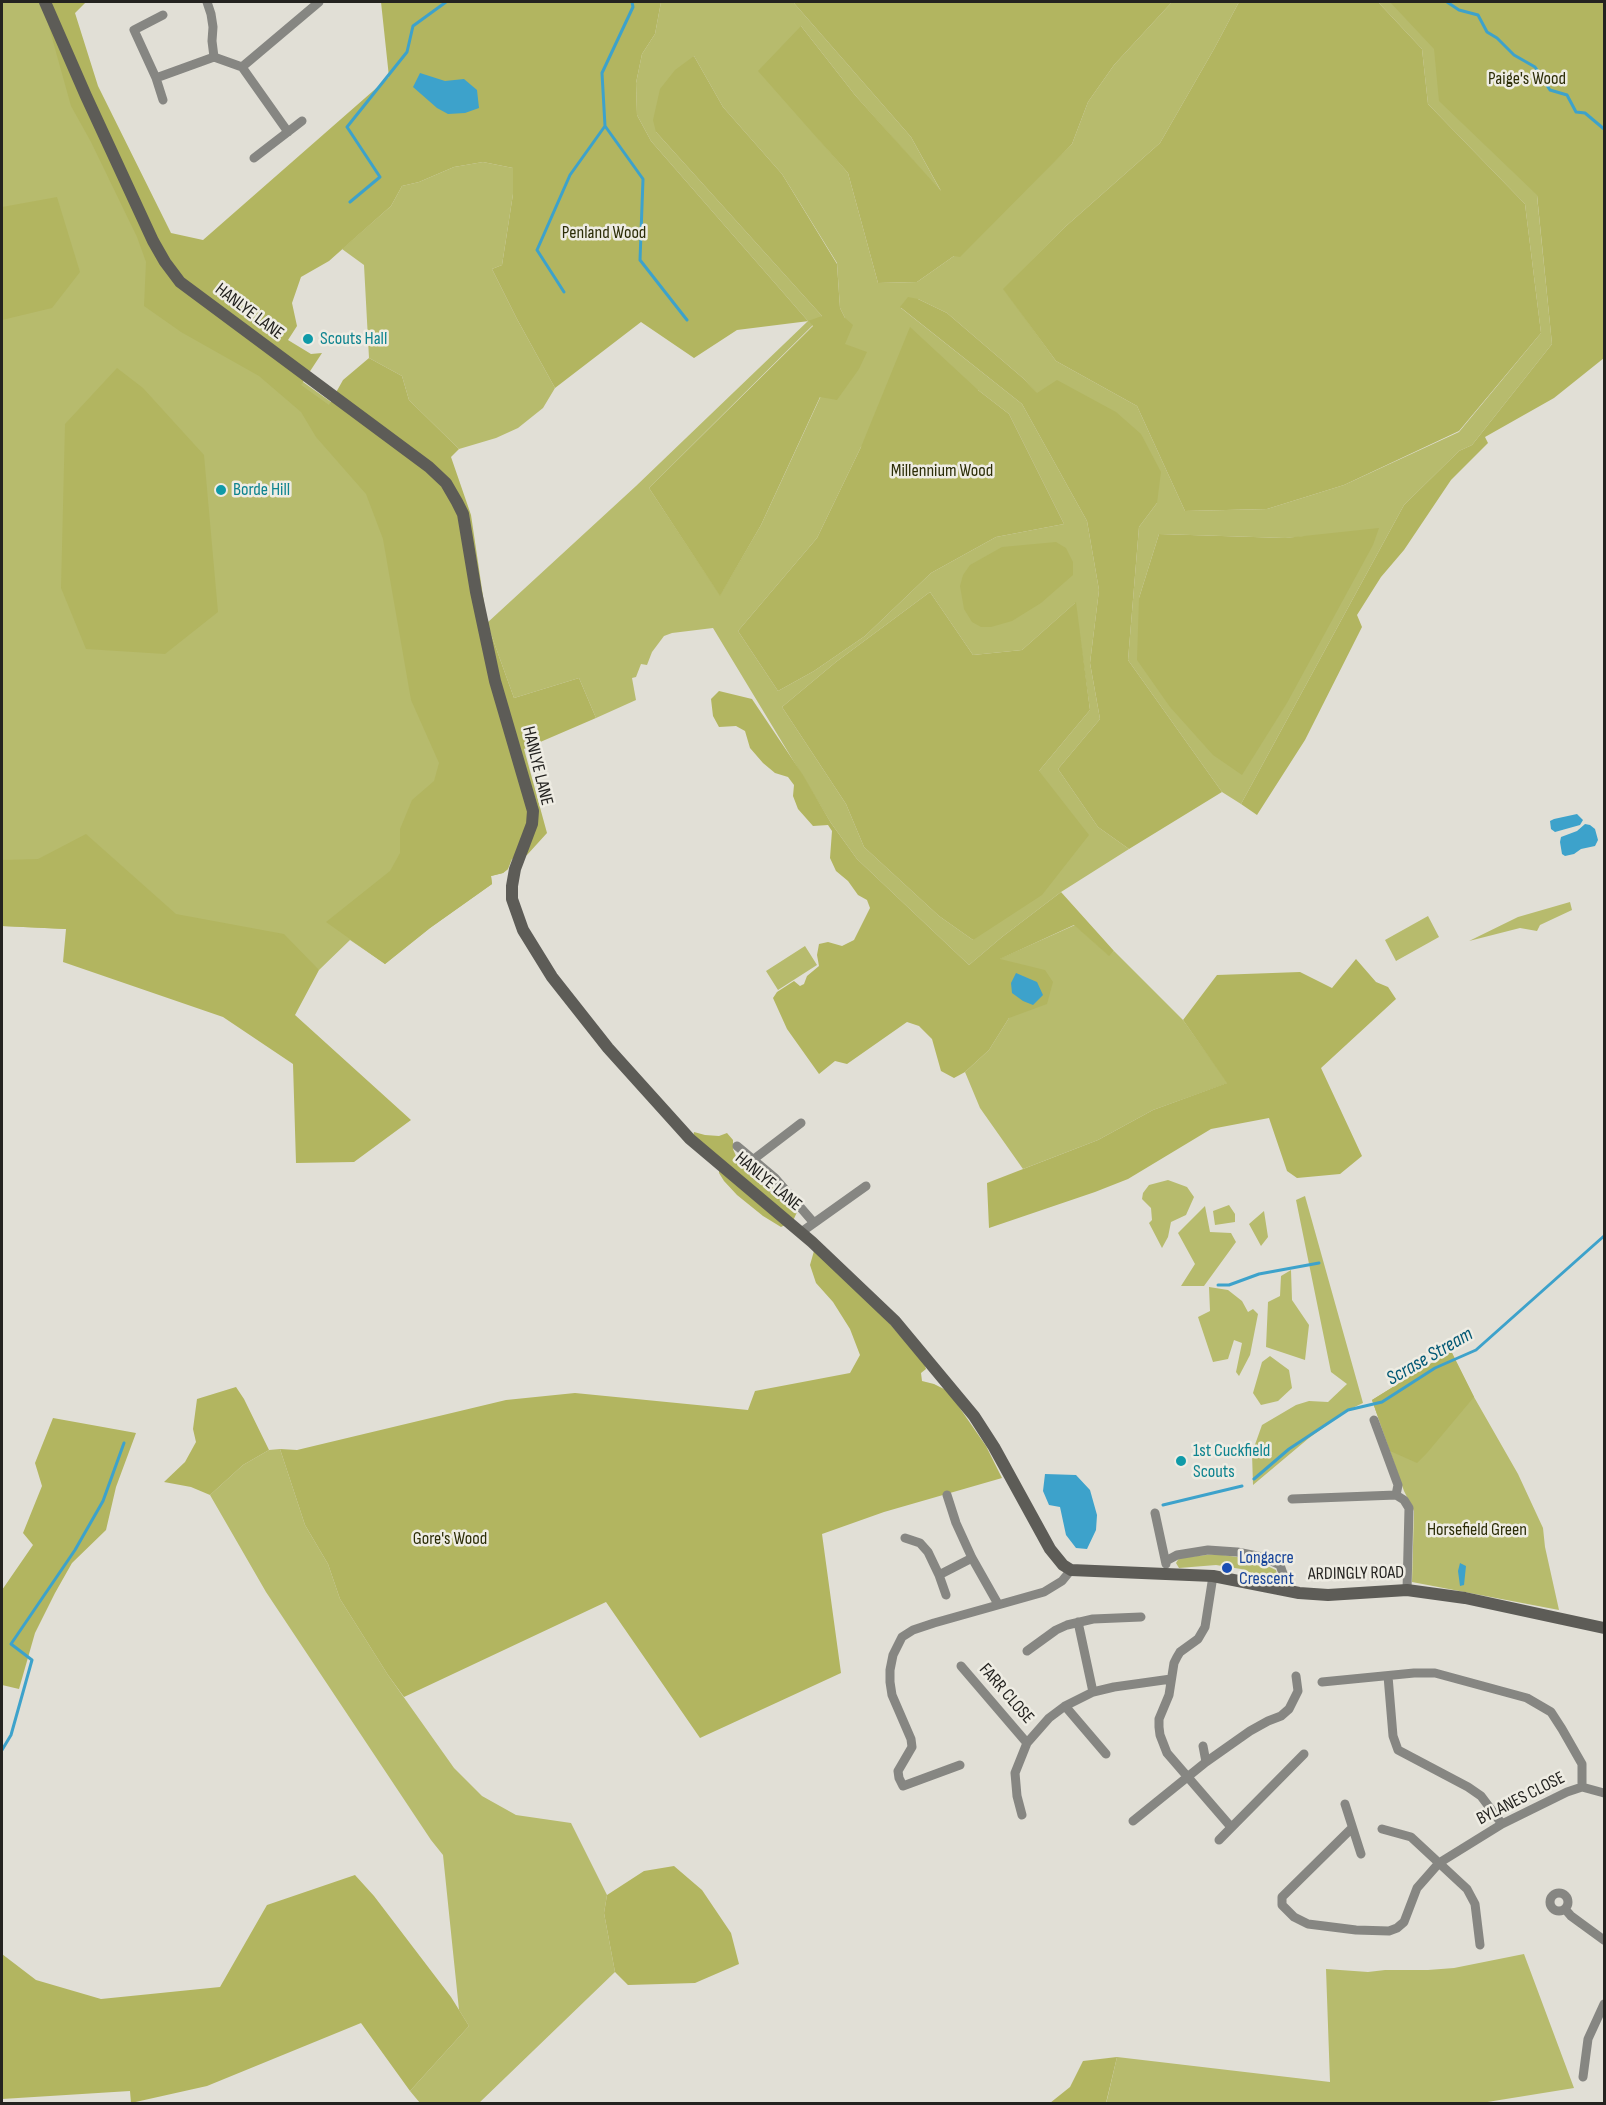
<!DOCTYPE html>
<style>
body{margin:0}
#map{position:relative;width:1606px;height:2105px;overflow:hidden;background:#e1dfd6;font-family:"Sofia Sans Condensed",sans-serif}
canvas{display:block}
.frame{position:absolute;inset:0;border:3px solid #242320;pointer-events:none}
</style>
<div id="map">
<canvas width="1606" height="2105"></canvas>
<div class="frame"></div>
</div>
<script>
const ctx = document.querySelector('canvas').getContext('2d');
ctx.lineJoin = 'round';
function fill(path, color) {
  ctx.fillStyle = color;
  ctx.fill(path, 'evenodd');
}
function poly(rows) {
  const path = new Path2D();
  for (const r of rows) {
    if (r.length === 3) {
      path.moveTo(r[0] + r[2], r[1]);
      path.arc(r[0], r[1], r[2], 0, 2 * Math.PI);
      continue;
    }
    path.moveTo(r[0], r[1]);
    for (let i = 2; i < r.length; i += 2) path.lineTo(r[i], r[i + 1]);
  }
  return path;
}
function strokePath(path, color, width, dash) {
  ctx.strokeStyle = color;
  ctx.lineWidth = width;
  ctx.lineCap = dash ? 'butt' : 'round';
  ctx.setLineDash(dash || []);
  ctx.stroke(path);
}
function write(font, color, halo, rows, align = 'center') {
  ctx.font = font + ' "Sofia Sans Condensed",sans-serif';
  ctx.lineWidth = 5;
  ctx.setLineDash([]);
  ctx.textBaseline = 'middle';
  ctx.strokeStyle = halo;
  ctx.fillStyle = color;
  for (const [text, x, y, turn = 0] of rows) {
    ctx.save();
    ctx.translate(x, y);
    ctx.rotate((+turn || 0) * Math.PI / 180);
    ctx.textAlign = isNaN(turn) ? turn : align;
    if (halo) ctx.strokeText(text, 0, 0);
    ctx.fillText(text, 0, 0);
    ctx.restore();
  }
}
fill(poly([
 [2,2,41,2,106,152,240,337,373,432,508,869,503,873,491,876,492,884,430,928,385,964,350,940,319,970,66,929,2,926],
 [661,2,793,2,911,137,943,195,855,95,801,26,818,138,848,173,878,283,917,282,954,256,1072,144,1088,102,1114,65,1172,2,1239,2,1214,49,1160,143,1065,227,1004,289,1056,361,1137,406,1185,511,1267,509,1344,485,1459,432,1541,333,1525,204,1428,104,1422,49,1378,2,1604,2,1537,196,1552,344,1472,445,1459,451,1404,505,1241,804,1222,792,1128,660,1139,527,1157,503,1037,394,1024,379,947,313,918,299,901,308,1022,404,1087,521,1099,590,1090,663,1100,719,1058,769,1098,827,1129,849,1061,892,1002,937,969,965,857,859,831,823,713,628,672,633,664,636,652,652,647,665,641,664,636,677,632,678,636,700,596,718,579,678,514,698,487,623,636,486,808,321,651,141,637,115,636,83,642,54,655,34],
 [694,56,723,107,782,174,837,263,840,308,845,318,845,344,761,525,720,595,649,488,822,316,656,132],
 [978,390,1009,414,1064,524,996,537,931,573,865,636,814,671,778,691,738,631,817,538,861,447],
 [1159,534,1285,538,1325,535,1139,598],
 [930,592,973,655,1022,650,1075,603,1090,710,1039,771,973,940,939,916,864,847,846,804,782,707,836,662],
 [483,162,513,168,513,194,502,265,492,269,517,319,555,388,543,408,518,428,496,438,459,449,409,400,402,376,369,358,364,265,342,249,391,206,402,186,419,182,454,167],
 [1570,902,1572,910,1540,925,1537,931,1520,928,1469,941,1518,917],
 [1428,916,1439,937,1396,961,1385,940],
 [1075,925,1109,955,1114,951,1183,1020,1228,1083,1153,1110,1098,1140,1023,1169,980,1108,965,1072,989,1050,1009,1018,999,959],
 [805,946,817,965,778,990,766,971],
 [1168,1180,1187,1187,1194,1197,1186,1215,1171,1222,1168,1237,1162,1248,1149,1223,1152,1220,1151,1208,1142,1199,1143,1193,1149,1185],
 [1305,1196,1363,1403,1348,1410,1309,1438,1253,1485,1252,1453,1262,1425,1296,1405,1309,1401,1328,1402,1347,1384,1331,1372,1296,1200],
 [1229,1205,1235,1214,1235,1222,1215,1225,1213,1211],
 [1205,1206,1210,1232,1231,1233,1236,1242,1204,1286,1181,1286,1195,1264,1178,1233],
 [1264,1211,1268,1237,1261,1246,1249,1224],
 [1291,1270,1292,1300,1309,1325,1305,1360,1266,1347,1268,1302,1280,1296,1281,1276],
 [1209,1287,1228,1290,1242,1301,1248,1312,1253,1309,1258,1314,1250,1355,1239,1376,1236,1372,1242,1343,1234,1340,1228,1359,1213,1362,1198,1317,1210,1311],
 [1451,1351,1474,1397,1518,1474,1543,1528,1545,1547,1559,1610,1412,1582,1414,1511,1404,1491,1372,1400],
 [1270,1356,1289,1370,1292,1388,1278,1401,1261,1405,1253,1393,1262,1362],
 [280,1449,305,1525,328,1564,340,1599,388,1675,454,1768,482,1796,516,1815,571,1823,607,1895,604,1913,615,1972,479,2103,420,2103,410,2091,469,2026,459,2010,443,1855,431,1840,266,1592,210,1495,243,1465,269,1450],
 [1215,1554,1252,1559,1276,1570,1278,1578,1275,1582,1241,1569,1216,1565,1179,1568,1176,1563,1179,1558],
 [1524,1954,1574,2088,1475,2104,1106,2104,1117,2057,1330,2082,1326,1969,1368,1972,1385,1970,1428,1970,1454,1968]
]), '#b7bb6d');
fill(poly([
 [42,2,86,2,75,13,98,86,171,233,203,240,389,77,381,2,661,2,655,34,642,54,636,83,637,115,651,141,808,321,822,316,656,132,653,120,660,89,675,70,694,56,723,107,782,174,837,264,840,308,845,318,853,325,845,344,867,352,859,369,837,400,820,397,761,525,720,596,649,488,813,326,809,321,737,330,694,358,641,322,555,388,517,319,492,269,502,265,513,194,513,168,483,162,454,167,419,182,402,186,391,206,329,261,301,277,292,303,297,326,288,340,311,354,322,353,301,385,329,405,343,380,369,358,402,376,409,400,459,449,451,457,471,515,487,623,514,698,579,678,596,718,524,749,547,833,527,855,512,859,508,869,503,873,491,876,492,884,430,928,385,964,326,922,390,871,400,853,400,829,412,800,434,781,439,763,411,700,383,539,366,494,316,437,301,412,259,376,181,332,144,306,146,262,137,237,91,142,71,106],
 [793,2,1172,2,1114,65,1088,102,1072,144,960,257,954,256,917,282,878,283,848,173,758,71,801,26,855,95,941,191,911,137],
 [1239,2,1378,2,1422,49,1428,104,1525,204,1541,333,1459,431,1344,485,1267,509,1185,511,1137,406,1056,361,1003,289,1065,227,1160,143,1214,49],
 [1390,2,1604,2,1604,358,1554,398,1485,437,1488,443,1451,480,1404,550,1381,577,1357,615,1362,627,1305,740,1257,815,1241,804,1404,505,1459,451,1472,445,1552,344,1537,195,1439,101,1434,49],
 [57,197,80,272,52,308,2,320,2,207],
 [908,297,918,299,947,313,1024,379,1037,393,1057,380,1116,412,1141,434,1161,472,1157,503,1139,527,1128,660,1222,792,1129,849,1098,827,1058,769,1100,719,1090,663,1099,590,1087,521,1022,404,900,307],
 [910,327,978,390,1009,414,1064,524,996,537,931,573,865,636,814,671,778,691,738,631,817,538,861,447],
 [117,368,143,388,204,455,218,612,165,654,86,649,61,588,65,424],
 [1379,528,1373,545,1287,703,1242,775,1213,755,1170,707,1137,660,1139,598,1159,534,1285,538],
 [1056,542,1066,548,1073,562,1073,575,1041,603,1012,621,991,627,981,627,972,622,964,609,960,586,963,575,970,565,1002,547],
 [930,592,973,655,1022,650,1076,602,1090,710,1039,771,1089,835,1042,895,973,940,939,916,864,847,846,804,782,707,836,662],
 [719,691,752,699,803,775,831,823,857,859,969,965,1002,937,1061,892,1114,951,1109,956,1074,925,1000,959,1045,970,1053,982,1047,1004,1009,1018,989,1050,965,1072,954,1078,941,1071,932,1039,919,1026,907,1022,847,1064,835,1061,819,1074,787,1029,773,998,777,992,794,981,800,986,804,984,807,976,819,966,817,955,819,944,828,942,842,946,854,940,870,908,867,900,858,895,848,881,836,871,830,858,832,831,828,825,813,826,798,809,793,796,794,785,788,777,775,773,763,763,750,748,745,731,736,726,719,727,713,716,711,699],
 [86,834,176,914,284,934,319,970,295,1015,411,1120,354,1162,296,1163,293,1064,223,1017,63,962,66,929,2,926,2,860,38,859],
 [1356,959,1376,982,1388,987,1396,999,1321,1068,1362,1156,1340,1174,1297,1178,1287,1171,1269,1118,1211,1129,1128,1179,1095,1192,989,1228,987,1183,1098,1140,1153,1110,1227,1083,1183,1020,1217,975,1300,972,1332,988],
 [694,1132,705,1135,719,1136,727,1133,733,1140,733,1149,736,1156,790,1202,797,1212,793,1221,781,1227,763,1216,737,1195,724,1181,719,1173,719,1161,693,1137],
 [814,1251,869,1300,924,1363,926,1369,921,1373,922,1381,934,1384,948,1391,986,1446,1002,1478,884,1512,822,1534,841,1673,700,1738,606,1602,404,1697,388,1675,340,1599,328,1564,305,1525,280,1449,297,1450,506,1400,575,1393,748,1410,755,1391,850,1373,860,1355,850,1329,833,1302,816,1283,810,1265],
 [1451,1351,1474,1397,1427,1453,1417,1463,1390,1451,1372,1400],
 [236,1387,244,1399,269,1450,243,1465,210,1495,191,1487,164,1482,185,1462,196,1442,193,1429,197,1399],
 [53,1418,136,1433,116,1487,106,1530,72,1563,55,1593,35,1633,19,1689,2,1685,2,1590,33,1545,23,1533,42,1486,35,1463],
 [674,1866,702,1890,731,1933,739,1964,695,1983,628,1985,615,1972,604,1913,607,1895,644,1871],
 [355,1875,374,1896,451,1997,469,2026,410,2091,361,2023,207,2086,131,2103,130,2091,2,2099,2,1954,36,1980,101,1999,220,1987,267,1905],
 [1117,2057,1106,2103,1050,2103,1070,2087,1083,2061]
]), '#b2b560');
fill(poly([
 [420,73,445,81,464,79,477,90,479,108,465,113,448,114,437,108,413,87],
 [1577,814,1583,820,1580,825,1555,832,1551,829,1550,821,1554,819],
 [1585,824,1590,825,1595,829,1598,840,1595,846,1581,849,1574,854,1565,856,1562,854,1560,842,1561,837,1577,831],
 [1016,973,1037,982,1043,995,1033,1005,1023,1001,1012,993,1011,983],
 [1045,1474,1076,1475,1090,1490,1097,1515,1096,1530,1087,1549,1076,1548,1066,1535,1060,1507,1049,1505,1043,1491],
 [1460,1563,1466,1566,1464,1585,1460,1586,1458,1571]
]), '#3da2cb');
strokePath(poly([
 [1447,2,1459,10,1478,15,1487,32,1497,38,1514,55,1535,67,1550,90,1567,95,1576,112,1585,113,1604,129],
 [605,126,643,179,640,260,687,320],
 [350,202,380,177,347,127,407,52,413,26,446,2],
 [564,292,537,250,570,175,605,126,602,73,633,7,632,2],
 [1218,1285,1229,1285,1259,1274,1319,1263],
 [1254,1479,1289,1449,1348,1410,1382,1402,1435,1368,1476,1350,1604,1236],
 [1163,1505,1242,1486],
 [2,1750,11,1735,32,1660,11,1644,75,1550,103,1501,124,1443]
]), '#3da2cb', 3);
strokePath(poly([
 [207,2,211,14,213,27,212,41,214,57],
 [214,57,242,67,288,132],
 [242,67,319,2],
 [156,78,214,57],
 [163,100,156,78,134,30,163,15],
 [254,158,302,121],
 [737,1146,775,1178,814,1223],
 [754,1159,801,1123],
 [800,1233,866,1186],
 [1374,1420,1398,1485,1396,1495,1404,1500,1409,1508,1407,1590],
 [947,1495,956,1523,972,1558,998,1604],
 [1292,1499,1396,1495],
 [1155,1513,1166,1564],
 [905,1538,920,1543,928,1552,939,1575,946,1595],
 [1166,1561,1177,1555,1208,1550,1237,1552,1262,1557,1280,1565,1289,1591],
 [939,1575,972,1558],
 [1213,1576,1205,1627,1198,1639,1180,1652,1177,1657,1174,1663,1169,1695,1159,1719,1159,1727,1160,1735,1167,1753,1231,1827],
 [1078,1622,1093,1692],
 [1027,1651,1056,1630,1067,1625,1093,1619,1141,1617],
 [961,1666,1027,1743],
 [1388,1676,1393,1736,1398,1750,1468,1787,1481,1796,1502,1824],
 [1322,1682,1414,1673,1435,1673,1527,1698,1551,1712,1562,1729,1582,1764,1582,1787],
 [1065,1706,1106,1754],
 [1203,1746,1206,1762],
 [960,1765,903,1786,899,1778,898,1771,912,1747,911,1739,892,1695,890,1682,890,1670,893,1655,902,1637,913,1630,934,1623,1044,1592,1062,1581,1071,1570],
 [1345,1804,1361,1854],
 [1022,1815,1017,1796,1015,1773,1027,1743,1049,1718,1065,1706,1093,1692,1114,1687,1171,1679],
 [1133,1821,1206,1762,1250,1731,1268,1721,1281,1716,1289,1709,1298,1691,1296,1676],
 [1352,1828,1282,1897,1282,1905,1294,1917,1308,1924,1356,1930,1389,1931,1397,1928,1404,1922,1417,1888,1439,1863,1502,1824,1567,1792,1582,1787,1604,1793],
 [1382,1829,1411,1837,1467,1889,1475,1904,1480,1945],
 [1219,1840,1304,1754],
 [1559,1902,9],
 [1565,1909,1571,1916,1604,1940],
 [1583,2077,1588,2039,1604,2004]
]), '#868682', 9);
strokePath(poly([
 [45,2,86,96,153,241,165,262,180,282,429,467,446,483,457,502,463,514,476,592,495,681,533,811,532,824,515,869,512,886,512,899,523,930,552,977,608,1048,690,1139,812,1242,895,1321,974,1416,994,1447,1050,1549,1063,1565,1071,1570,1213,1576,1299,1593,1328,1595,1407,1590,1465,1598,1604,1628]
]), '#5d5c57', 12);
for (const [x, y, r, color] of [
 [308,339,6,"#0f9aa8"],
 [221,490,6,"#0f9aa8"],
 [1181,1461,6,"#0f9aa8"],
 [1227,1568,6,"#1a4fb4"]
]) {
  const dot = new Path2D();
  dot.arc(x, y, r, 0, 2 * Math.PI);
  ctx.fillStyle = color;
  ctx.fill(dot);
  strokePath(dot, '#eeece3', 2);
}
write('18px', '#2c2d07', '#eeece3', [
 ["Paige's Wood",1527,79],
 ["Penland Wood",604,233],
 ["Millennium Wood",942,471],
 ["Horsefield Green",1477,1530],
 ["Gore's Wood",450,1539]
]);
write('18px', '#242320', '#eeece3', [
 ["HANLYE LANE",249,312,37],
 ["HANLYE LANE",537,766,76],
 ["HANLYE LANE",768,1182,40],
 ["ARDINGLY ROAD",1356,1574,-1],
 ["FARR CLOSE",1006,1694,49],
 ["BYLANES CLOSE",1521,1799,-27]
]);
write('18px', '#0d838f', '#eeece3', [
 ["Scouts Hall",320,339],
 ["Borde Hill",233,490],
 ["1st Cuckfield",1193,1451],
 ["Scouts",1193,1472]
], 'left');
write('18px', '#164399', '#eeece3', [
 ["Longacre",1239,1558],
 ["Crescent",1239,1579]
], 'left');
write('italic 20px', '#025874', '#eeece3', [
 ["Scrase Stream",1430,1357,-30]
]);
</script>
